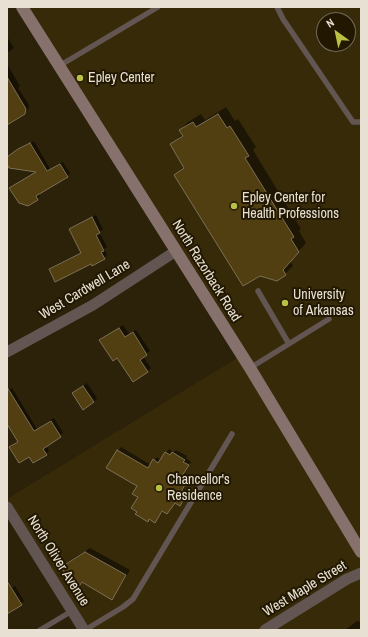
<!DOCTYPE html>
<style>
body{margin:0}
#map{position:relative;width:368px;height:637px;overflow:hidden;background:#2c2109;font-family:"Archivo Narrow",sans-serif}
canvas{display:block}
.frame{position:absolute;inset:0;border:8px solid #e8e1d3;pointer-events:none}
.north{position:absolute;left:316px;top:12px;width:40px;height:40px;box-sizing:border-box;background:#221802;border:1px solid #716856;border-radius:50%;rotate:327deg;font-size:11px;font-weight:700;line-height:16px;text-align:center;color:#e8e1d3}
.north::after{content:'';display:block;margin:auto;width:14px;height:18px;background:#b9c046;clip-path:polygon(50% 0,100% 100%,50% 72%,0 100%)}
</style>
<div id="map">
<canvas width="368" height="637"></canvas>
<div class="frame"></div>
<div class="north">N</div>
</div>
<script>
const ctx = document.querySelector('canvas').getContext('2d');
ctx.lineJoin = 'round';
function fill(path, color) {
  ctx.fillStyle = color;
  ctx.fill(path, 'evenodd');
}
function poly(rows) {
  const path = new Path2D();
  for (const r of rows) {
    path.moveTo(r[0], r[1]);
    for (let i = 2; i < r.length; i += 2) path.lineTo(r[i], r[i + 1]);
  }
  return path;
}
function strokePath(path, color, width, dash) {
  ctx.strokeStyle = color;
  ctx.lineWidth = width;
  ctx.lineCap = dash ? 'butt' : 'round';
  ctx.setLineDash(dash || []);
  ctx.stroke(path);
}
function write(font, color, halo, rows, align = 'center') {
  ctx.font = font + ' "Archivo Narrow",sans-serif';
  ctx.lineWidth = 4;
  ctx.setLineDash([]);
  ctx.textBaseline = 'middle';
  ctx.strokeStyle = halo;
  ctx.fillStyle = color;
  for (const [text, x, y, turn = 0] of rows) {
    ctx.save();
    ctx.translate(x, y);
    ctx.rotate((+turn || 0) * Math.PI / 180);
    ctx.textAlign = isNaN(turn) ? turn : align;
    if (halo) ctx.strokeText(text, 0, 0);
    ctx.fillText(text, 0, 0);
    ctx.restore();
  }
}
fill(poly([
 [22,7,361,7,361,630,84,630,7,507,7,499,242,355],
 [324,20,348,20,348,44,324,44]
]), '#372a09');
fill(poly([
 [7,37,14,48,7,53],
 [7,64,20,86,18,88,29,105,28,110,24,113,7,124],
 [226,107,235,121,238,119,256,147,253,150,301,229,299,231,306,243,290,261,293,266,285,274,276,280,175,175,184,166,171,144,183,134,180,130,188,122,201,114,205,120],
 [34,141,50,169,63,162,70,173,67,177,39,193,40,196,37,199,11,188,37,171,13,153],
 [96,215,103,229,99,232,107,247,104,249,107,255,104,258,91,263,50,269,53,266,82,252,70,229,74,226],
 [123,325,129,334,136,330,150,351,143,356,151,368,133,381,104,337],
 [87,383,97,398,94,402,73,393],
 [12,388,37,429,54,418,63,433,46,446,49,451,46,454,30,455,10,447,18,441,7,422,7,391],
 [121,447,151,465,157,457,161,460,169,449,174,452,176,450,187,456,186,458,191,462,185,473,190,476,184,486,185,487,184,489,188,492,183,502,179,505,175,502,163,511,155,522,150,518,148,520,138,512,138,486,107,467],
 [90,548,130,570,116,593,111,598,83,581,76,590,62,567,67,562],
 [7,579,12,588,15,586,24,601,7,613],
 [357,621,361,622,361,630,345,630]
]), '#0007');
const building = poly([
 [7,77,26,109,25,114,7,125,7,77],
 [218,114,227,128,230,126,249,156,245,158,294,237,291,239,299,252,283,270,286,275,277,281,260,276,243,286,174,175,184,168,170,144,183,136,179,130,193,122,196,127,218,114],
 [30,143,47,171,60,164,68,177,36,196,38,200,28,206,19,203,9,188,36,172,9,168,7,164,7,157,18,149,30,143],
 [92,217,100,233,96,235,104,251,101,252,105,259,92,266,91,264,55,282,49,269,81,253,69,229,92,217],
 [119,328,125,337,133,332,147,355,140,360,148,372,133,382,117,358,113,361,99,340,119,328],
 [83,386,94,402,83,410,72,393,83,386],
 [7,387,34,431,51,421,61,437,43,449,47,455,33,463,29,457,19,463,9,447,18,442,7,424,7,387],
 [117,450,148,468,153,459,158,463,165,452,170,455,172,452,185,460,183,462,189,465,182,476,188,480,182,490,183,491,181,493,186,495,180,506,175,503,167,514,162,511,155,523,149,519,148,522,135,514,137,512,131,508,138,497,132,494,137,486,106,468,117,450],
 [85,552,126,575,112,600,82,582,76,591,61,567,85,552],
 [7,581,22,605,7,614,7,581]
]);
fill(building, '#513f11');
strokePath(building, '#7c7056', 1);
strokePath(poly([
 [277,7,283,19,353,122,361,122],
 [59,66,158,7],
 [258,291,289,344],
 [250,368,329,319],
 [40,630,72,611],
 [85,630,123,607,133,599,232,434]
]), '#635552', 5.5);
strokePath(poly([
 [7,352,93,305,176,251],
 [7,507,84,630],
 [265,630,347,579,361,573]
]), '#635552', 11);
strokePath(poly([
 [22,7,250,368,361,552]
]), '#87716c', 12);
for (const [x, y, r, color] of [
 [80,78,4,"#b9c046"],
 [234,206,4,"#b9c046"],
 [285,303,4,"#b9c046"],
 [159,488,4,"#b9c046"]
]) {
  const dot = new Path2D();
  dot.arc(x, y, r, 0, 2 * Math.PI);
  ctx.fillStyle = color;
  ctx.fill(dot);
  strokePath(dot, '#221802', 1.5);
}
write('14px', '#e8e1d3', '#221802', [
 ["Epley Center",88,78],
 ["Epley Center for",242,198],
 ["Health Professions",242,214],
 ["University",293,295],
 ["of Arkansas",293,311],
 ["Chancellor's",167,480],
 ["Residence",167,496]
], 'left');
write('14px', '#e8e1d3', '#221802', [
 ["North Razorback Road",206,271,58],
 ["West Cardwell Lane",85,290,-31],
 ["North Oliver Avenue",58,561,58],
 ["West Maple Street",305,589,-31]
]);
</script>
